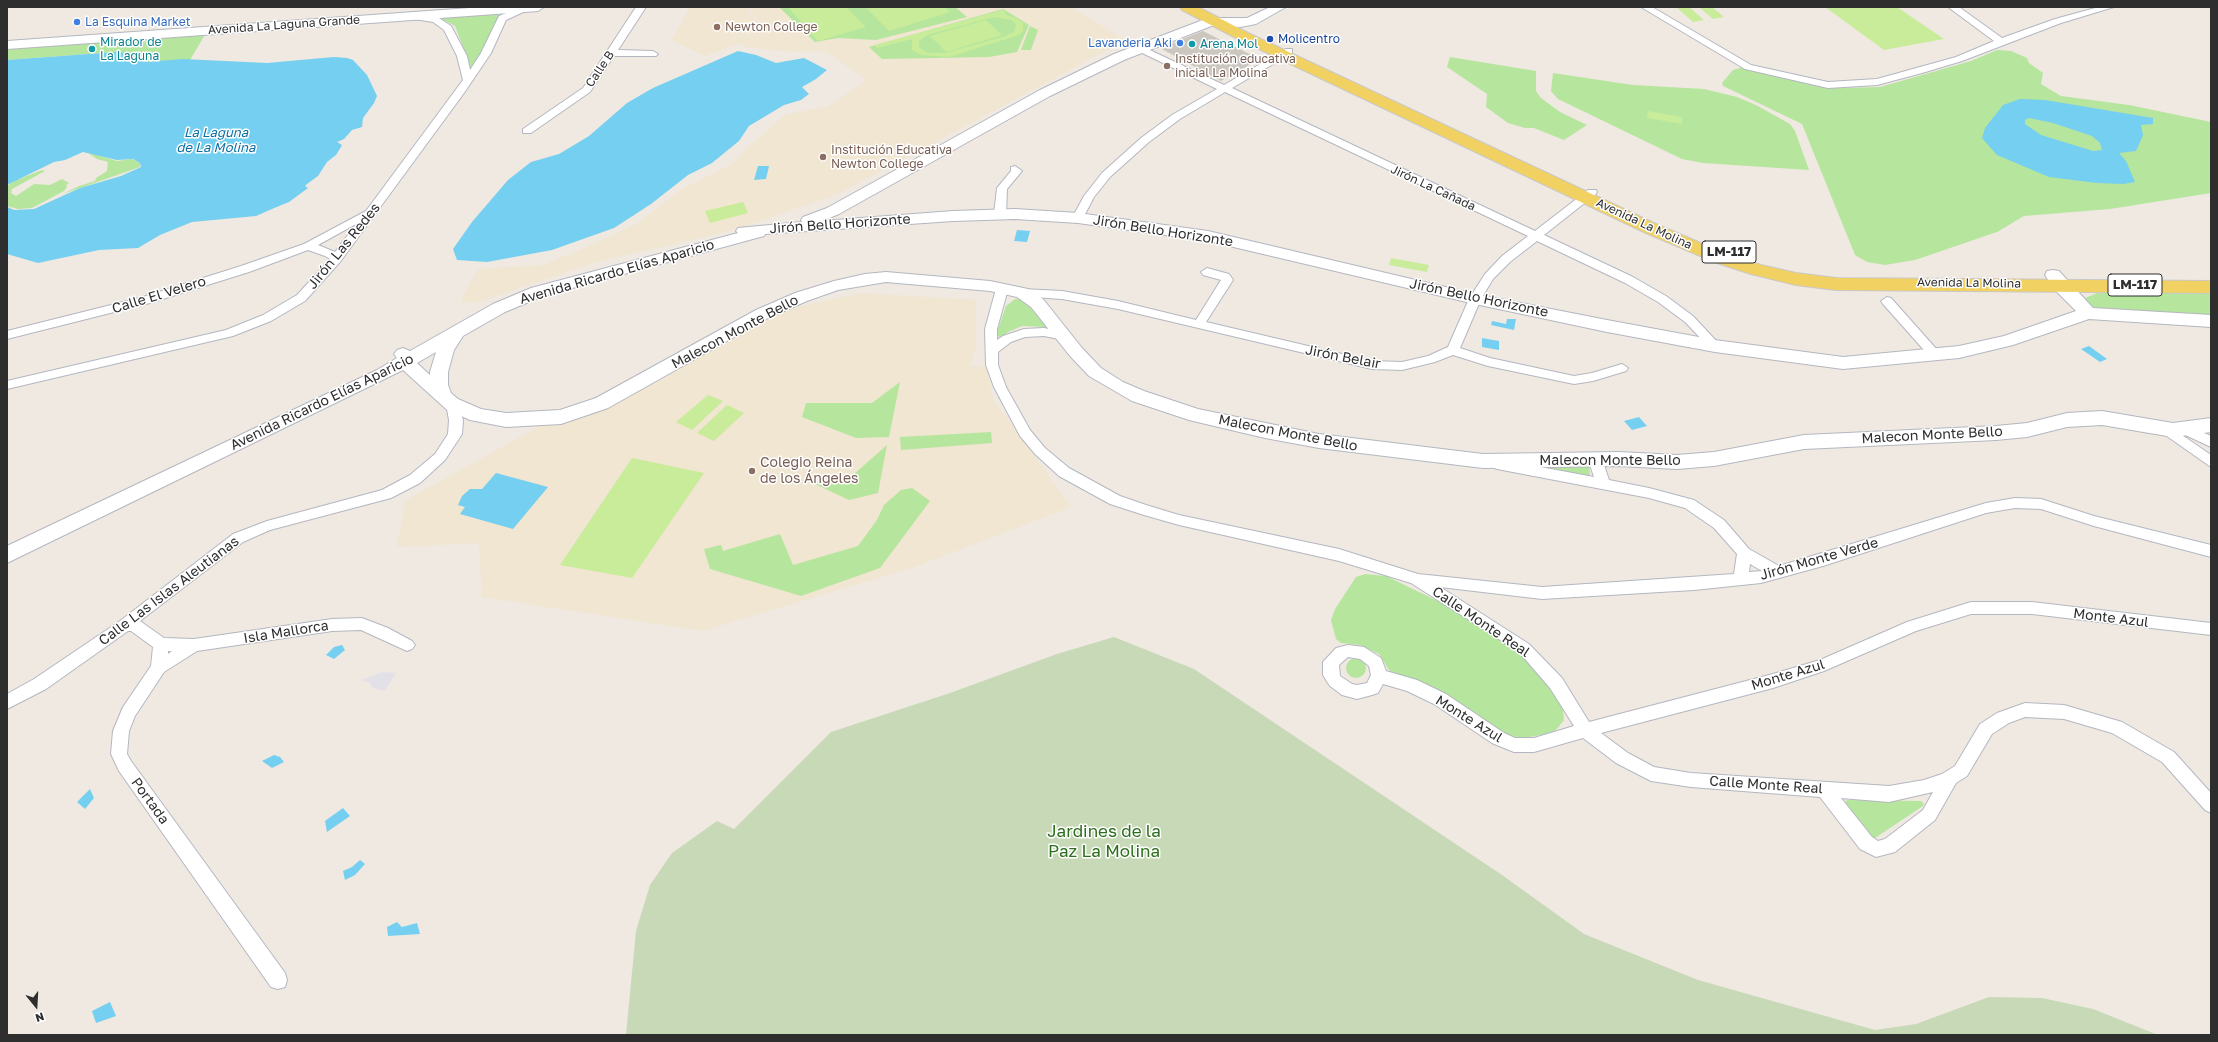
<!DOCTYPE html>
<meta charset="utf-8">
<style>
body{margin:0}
#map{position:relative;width:2218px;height:1042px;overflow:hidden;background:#efe9e1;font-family:"Golos Text",sans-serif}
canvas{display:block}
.frame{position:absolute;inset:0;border:8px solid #2e2e2e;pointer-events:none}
.north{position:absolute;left:16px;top:986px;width:40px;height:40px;-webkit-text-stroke:3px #fff;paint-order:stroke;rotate:162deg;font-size:11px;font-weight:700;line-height:16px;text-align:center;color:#2e2e2e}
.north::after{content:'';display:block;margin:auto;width:14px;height:18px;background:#2e2e2e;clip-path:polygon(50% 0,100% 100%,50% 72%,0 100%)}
</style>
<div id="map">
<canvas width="2218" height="1042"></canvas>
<div class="frame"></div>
<div class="north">N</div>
</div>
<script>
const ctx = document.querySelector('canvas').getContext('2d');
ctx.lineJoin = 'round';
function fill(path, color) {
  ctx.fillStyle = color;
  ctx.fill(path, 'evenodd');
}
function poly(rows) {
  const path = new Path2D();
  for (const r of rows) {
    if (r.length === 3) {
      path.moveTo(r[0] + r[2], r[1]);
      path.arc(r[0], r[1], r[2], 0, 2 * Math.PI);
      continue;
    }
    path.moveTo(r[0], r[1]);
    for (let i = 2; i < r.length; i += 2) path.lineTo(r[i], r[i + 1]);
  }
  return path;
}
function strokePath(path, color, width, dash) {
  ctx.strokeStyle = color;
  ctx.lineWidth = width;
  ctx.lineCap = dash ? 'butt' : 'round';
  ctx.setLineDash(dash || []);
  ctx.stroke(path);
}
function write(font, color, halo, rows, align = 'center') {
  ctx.font = font + ' "Golos Text",sans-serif';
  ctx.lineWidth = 3;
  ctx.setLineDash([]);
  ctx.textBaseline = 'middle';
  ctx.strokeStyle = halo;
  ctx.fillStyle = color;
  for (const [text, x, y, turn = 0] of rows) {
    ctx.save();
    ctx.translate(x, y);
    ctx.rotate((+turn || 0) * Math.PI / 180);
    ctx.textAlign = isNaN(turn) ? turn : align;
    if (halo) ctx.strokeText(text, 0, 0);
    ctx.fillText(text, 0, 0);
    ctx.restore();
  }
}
fill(poly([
 [382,672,396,673,385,691,373,688,370,683,361,680]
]), '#e3e1e8');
fill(poly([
 [690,7,751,7,749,12,757,21,753,32,732,38,739,42,735,38,753,33,758,21,751,12,752,7,1070,7,1126,40,838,194,734,230,597,262,475,303,460,301,478,269,543,265,580,250,638,223,682,189,732,164,746,149,785,115,829,106,867,80,825,51,795,52,745,47,741,43,705,56,671,40],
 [861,293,976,300,976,349,970,366,988,367,993,399,1071,507,915,567,703,631,482,597,479,543,397,547,405,501,542,425,582,417,778,311]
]), '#f0e6d1');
fill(poly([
 [779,7,955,7,967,17,876,40,838,38,815,42],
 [1003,9,1029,25,1017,52,989,57,882,59,869,47],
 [509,11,494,24,490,39,472,70,455,26,438,17],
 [1030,26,1038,30,1031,50,1021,50],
 [206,33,190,60,146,62,116,52,7,60,7,47],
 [1997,50,2011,51,2027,58,2029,63,2043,73,2041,84,2061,96,2129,105,2211,122,2211,193,2110,209,2024,216,1997,232,1915,260,1885,265,1867,262,1855,255,1802,124,1723,86,1722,83,1733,70,1743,67,1837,88,1880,87,1971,61],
 [1450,57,1536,71,1536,91,1541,98,1560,112,1587,125,1564,140,1534,128,1525,128,1508,123,1486,107,1487,94,1447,67],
 [1553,73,1633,85,1704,89,1737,97,1756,105,1790,124,1795,131,1809,170,1703,163,1682,159,1558,99,1551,91],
 [87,152,117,161,132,159,140,163,140,167,63,194,79,186,95,181,96,178,107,171,108,162,97,159],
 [42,170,45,171,12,189,11,193,16,196,34,184,50,185,62,179,69,183,66,185,67,187,64,191,32,208,18,209,7,206,7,186,14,181],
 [2100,292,2211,293,2211,317,2095,309,2087,307,2080,300],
 [1015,299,1020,299,1046,321,1046,327,1022,326,1008,332,1001,338,996,335,1006,306],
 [900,382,889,437,856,438,802,417,806,403,872,403],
 [991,432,992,443,901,450,900,437],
 [887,445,878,493,849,500,815,484,844,483],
 [1589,464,1590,476,1520,465],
 [912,488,930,501,880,568,801,596,710,569,704,549,721,545,723,551,780,534,793,565,858,546,877,520,884,505,901,490],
 [1365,574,1386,576,1446,605,1527,657,1562,700,1564,720,1556,730,1547,734,1523,738,1506,735,1395,675,1389,670,1379,654,1360,645,1341,643,1336,639,1331,620,1335,609,1356,577],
 [1356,668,10],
 [1847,800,1921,801,1924,804,1923,806,1872,840,1844,803]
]), '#b6e59e');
fill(poly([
 [1114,637,1194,669,1502,875,1584,934,1698,980,1875,1030,1916,1024,1989,997,2042,998,2093,1009,2158,1035,626,1035,636,931,650,885,672,853,717,821,734,829,831,732,950,693,1057,654]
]), '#c8d9b8');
fill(poly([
 [788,7,846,7,866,27,818,41],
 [865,7,944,7,950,12,889,31],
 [1676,7,1689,7,1704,20,1693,22],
 [1699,7,1712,7,1724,17,1713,19],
 [1825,7,1897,7,1944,39,1884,50],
 [1003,10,1006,13,1004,14,1016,18,1023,23,1023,31,1019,35,949,57,921,55,912,50,912,39,877,48,875,45],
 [994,17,1012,20,1016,25,1014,32,1006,36,945,53,928,53,919,47,919,41,927,35],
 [986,20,1002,35,946,52,930,36],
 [1648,111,1682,117,1682,124,1647,118],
 [743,202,748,213,710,223,705,211],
 [1391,258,1429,265,1427,272,1389,265],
 [708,395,723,401,692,430,676,422],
 [727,405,744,413,714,441,697,433],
 [632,458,704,473,632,578,560,565]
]), '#c9ec9a');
fill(poly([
 [738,51,756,55,776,63,804,58,827,70,816,79,802,87,809,94,801,100,784,105,749,126,739,141,712,163,688,175,651,204,614,228,552,250,487,262,457,260,453,249,472,222,508,180,531,162,559,154,589,136,627,103,653,88],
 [116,52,125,53,146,62,183,59,267,63,334,57,347,58,353,60,367,75,377,96,374,103,363,118,362,127,352,130,344,139,337,142,342,145,341,147,336,155,327,162,318,176,307,184,305,186,308,188,289,202,272,209,256,216,192,222,160,235,138,248,99,250,38,263,7,254,7,207,14,210,34,209,80,188,121,176,141,167,140,163,133,159,117,160,83,152,65,160,54,162,7,185,7,60],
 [2020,99,2045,100,2153,118,2153,124,2141,125,2143,135,2136,151,2119,153,2126,161,2135,182,2124,184,2097,183,2049,177,1997,155,1982,138,1985,128,2003,105],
 [2029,118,2053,123,2092,136,2100,143,2102,150,2093,151,2041,135,2025,124,2025,120],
 [758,166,769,166,766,179,754,180],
 [1017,230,1030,231,1027,242,1014,241],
 [1507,319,1516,319,1514,330,1491,325,1492,321,1506,324],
 [1482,338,1499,341,1499,350,1482,347],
 [2089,346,2107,359,2100,362,2081,349],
 [1639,417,1647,426,1632,430,1624,421],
 [496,473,548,487,513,529,460,514,465,507,458,505,462,496,470,489,482,489],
 [342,645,345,650,334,659,326,655,334,647],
 [274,755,280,757,284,762,272,768,262,761],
 [90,789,94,798,85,809,77,802],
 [343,808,350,816,327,832,325,821],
 [360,860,365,864,355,875,345,880,343,871,352,867],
 [397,922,402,927,417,923,420,934,388,936,387,927],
 [110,1002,116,1016,96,1023,92,1011]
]), '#75cff0');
fill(poly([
 [1203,31,1221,40,1260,59,1221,81,1160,48]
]), '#cbc7bf');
const street = poly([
 [521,7,532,8,506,20,491,53,464,93,340,262,305,301,271,321,233,336,7,389,7,381,226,330,263,315,297,295,330,259,325,256,308,250,249,272,150,303,7,339,7,331,143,297,241,266,304,244,366,211,463,80,457,56,444,30,433,22,408,18,408,14,439,18,451,26,467,56,470,70,481,53,499,16,521,7],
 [356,224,335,252,318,245,356,224],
 [636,7,646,7,618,50,653,51,658,54,656,56,614,56,590,92,531,133,523,133,523,129,583,88,636,7],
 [1641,7,1652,7,1751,65,1828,82,1877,79,1956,57,1994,41,1948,7,1959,7,2002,38,2055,19,2099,7,2114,7,2061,23,1962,61,1922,73,1877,85,1828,88,1745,69,1641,7],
 [1139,45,1224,85,1286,49,1292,49,1292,53,1232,88,1535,231,1588,190,1596,190,1597,192,1596,194,1544,235,1633,277,1666,296,1693,316,1721,346,1715,350,1711,349,1685,322,1658,302,1625,283,1537,241,1510,262,1493,279,1481,299,1460,348,1490,358,1574,376,1592,373,1622,364,1628,368,1626,371,1593,381,1574,384,1488,366,1453,355,1435,362,1402,370,1372,369,1118,309,1062,299,1018,296,1016,293,1018,290,1022,289,1062,291,1118,301,1196,320,1221,280,1203,275,1201,272,1207,268,1229,274,1233,280,1206,322,1372,361,1402,362,1428,356,1448,347,1469,299,1485,274,1502,256,1528,236,1225,92,1180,119,1149,142,1110,177,1094,197,1082,220,1074,220,1072,218,1084,196,1102,173,1141,138,1172,115,1217,89,1136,50,1136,46,1139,45],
 [1015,166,1022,171,1007,189,1006,214,1004,216,996,216,994,214,997,188,1011,171,1011,167,1015,166],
 [1002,285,1008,289,997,329,997,340,1003,336,1024,329,1044,328,1068,333,1070,336,1064,340,1044,336,1025,337,1011,342,998,352,998,365,1006,387,1030,430,1045,448,1069,468,1120,496,1146,505,1179,515,1339,549,1418,574,1542,587,1734,574,1737,554,1714,528,1685,508,1649,498,1497,469,1492,467,1490,464,1492,461,1497,459,1594,477,1588,459,1590,456,1595,454,1600,456,1602,459,1609,480,1649,488,1694,500,1724,520,1749,549,1779,566,1986,503,2015,498,2041,499,2094,516,2211,545,2211,557,2094,526,2041,509,2015,508,1986,513,1823,566,1761,583,1694,590,1542,599,1440,587,1529,644,1562,678,1589,722,1773,674,1820,660,1907,622,1971,602,2032,602,2211,623,2211,635,2032,614,1971,614,1916,631,1824,671,1773,688,1601,733,1628,753,1654,767,1691,773,1889,786,1924,780,1942,774,1955,766,1980,724,1997,713,2025,703,2064,705,2122,722,2174,752,2211,793,2211,813,2205,810,2162,762,2112,733,2064,719,2025,717,2009,723,1992,734,1967,776,1956,783,1935,820,1895,852,1876,857,1860,849,1820,797,1691,787,1651,781,1616,763,1583,738,1534,752,1514,752,1492,743,1434,704,1407,691,1383,684,1378,693,1372,695,1357,699,1342,695,1330,686,1326,680,1323,675,1323,662,1336,648,1348,645,1364,647,1381,658,1386,671,1417,680,1446,694,1504,733,1515,738,1534,738,1574,726,1550,688,1519,652,1411,583,1339,561,1179,525,1144,515,1110,504,1059,476,1035,454,1020,436,994,387,986,365,985,329,996,289,1002,285],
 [1750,564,1762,571,1749,572,1750,564],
 [1348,657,1360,659,1369,666,1371,675,1367,683,1357,685,1352,684,1340,676,1339,665,1348,657],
 [1933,792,1923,810,1885,839,1878,841,1872,837,1841,798,1889,802,1933,792],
 [1887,297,1891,298,1939,352,1941,355,1939,358,1931,358,1883,304,1881,301,1887,297],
 [452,399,458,404,463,420,462,434,445,460,420,483,391,498,270,530,243,542,140,621,164,638,194,639,332,619,362,618,388,628,412,641,415,645,412,649,407,651,361,630,332,631,197,651,164,672,135,716,129,731,127,754,131,761,285,973,287,980,285,987,278,989,271,987,119,771,111,754,113,731,123,707,151,666,153,647,131,631,128,631,46,689,7,709,7,694,34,679,120,621,233,534,267,521,382,490,410,475,435,454,448,434,449,420,446,404,452,399],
 [168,651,172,651,168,654,168,651],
 [2166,424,2211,455,2211,467,2161,432,2159,429,2161,426,2166,424],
 [2186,425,2211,436,2211,447,2181,433,2179,430,2181,427,2186,425]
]);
const secondary = poly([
 [484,7,544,7,538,11,7,49,7,41,484,7],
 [1270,7,1286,7,1256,24,1240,27,1214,25,1124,60,1050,96,839,214,822,221,953,211,1015,209,1078,213,1208,231,1475,294,1607,320,1715,340,1843,357,1959,346,2004,336,2076,311,2055,290,2045,275,2047,271,2053,270,2059,271,2093,308,2211,315,2211,327,2089,319,2013,345,1959,358,1843,369,1715,352,1607,332,1475,304,1208,241,1078,223,1015,219,953,221,765,234,764,236,543,296,505,312,463,336,454,350,448,372,448,385,451,393,458,399,481,409,506,413,560,410,596,398,756,310,795,293,834,281,865,274,886,272,990,281,1028,289,1043,299,1082,348,1101,368,1123,382,1144,391,1198,409,1319,434,1483,454,1619,452,1677,455,1714,452,1804,435,1996,426,2027,423,2067,413,2102,411,2173,423,2211,418,2211,432,2173,437,2102,425,2067,427,2027,437,1996,440,1804,449,1714,466,1677,469,1619,466,1483,468,1319,448,1265,438,1189,420,1132,401,1089,376,1070,356,1031,307,1017,297,990,291,886,282,838,290,807,301,768,318,608,408,561,424,506,427,470,420,446,409,403,370,7,563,7,546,377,370,397,358,394,354,397,350,403,348,410,351,493,304,531,288,738,233,736,231,738,228,802,222,801,220,803,217,827,208,1040,90,1114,54,1208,18,1247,18,1270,7],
 [436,352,430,372,430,375,417,363,436,352]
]);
const primary = poly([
 [1180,7,1198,7,1248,33,1658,225,1729,255,1761,265,1796,273,1836,278,2211,281,2211,293,1836,290,1796,285,1751,274,1717,263,1646,233,1238,39,1182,10,1180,7]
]);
strokePath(street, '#b4b7c1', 2);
strokePath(secondary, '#b4b7c1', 2);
strokePath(primary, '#c9c9c9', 2);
fill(street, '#fff');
fill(secondary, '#fff');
fill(primary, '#f2d163');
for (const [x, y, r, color] of [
 [77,22,4,"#3f7fe0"],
 [717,27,4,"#8d6e63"],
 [1270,39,4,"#1a4fb4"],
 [1180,43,4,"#3f7fe0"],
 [1192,44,4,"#0f9aa8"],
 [92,49,4,"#0f9aa8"],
 [1167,66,4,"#8d6e63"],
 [823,157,4,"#8d6e63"],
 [752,471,4,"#8d6e63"]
]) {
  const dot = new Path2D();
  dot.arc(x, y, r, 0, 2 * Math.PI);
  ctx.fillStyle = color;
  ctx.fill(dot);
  strokePath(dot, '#fff', 1.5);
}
write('12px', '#366cbe', '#fff', [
 ["La Esquina Market",85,22],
 ["Lavanderia Aki",1172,43,"right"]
], 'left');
write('12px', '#2e2e2e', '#fff', [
 ["Avenida La Laguna Grande",284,25,-4],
 ["Calle B",600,69,-56],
 ["Jirón La Cañada",1433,188,25],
 ["Avenida La Molina",1644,224,25],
 ["Avenida La Molina",1969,283,1]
]);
write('12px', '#785e54', '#fff', [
 ["Newton College",725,27],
 ["Institución educativa",1175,59],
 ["inicial La Molina",1175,73],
 ["Institución Educativa",831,150],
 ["Newton College",831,164]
], 'left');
write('12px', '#164399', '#fff', [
 ["Molicentro",1278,39]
], 'left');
write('12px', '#0d838f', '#fff', [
 ["Mirador de",100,42],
 ["La Laguna",100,56],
 ["Arena Mol",1200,44]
], 'left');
write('italic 13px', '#0d6fa3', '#fff', [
 ["La Laguna",216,133],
 ["de La Molina",216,148]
]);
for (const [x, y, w] of [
 [1729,252,54],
 [2135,285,54]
]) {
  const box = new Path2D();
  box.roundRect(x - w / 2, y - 11, w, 22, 3);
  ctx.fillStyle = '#fff';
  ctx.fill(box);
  strokePath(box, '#2e2e2e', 1);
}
write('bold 13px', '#2e2e2e', null, [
 ["LM-117",1729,252],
 ["LM-117",2135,285]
]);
write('14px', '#2e2e2e', '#fff', [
 ["Jirón Bello Horizonte",840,224,-4],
 ["Jirón Bello Horizonte",1163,231,9],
 ["Jirón Las Redes",344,246,-51],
 ["Avenida Ricardo Elías Aparicio",617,272,-16],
 ["Calle El Velero",159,295,-17],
 ["Jirón Bello Horizonte",1479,298,12],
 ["Malecon Monte Bello",735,332,-28],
 ["Jirón Belair",1343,357,11],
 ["Avenida Ricardo Elías Aparicio",322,402,-26],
 ["Malecon Monte Bello",1288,433,11],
 ["Malecon Monte Bello",1932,435,-3],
 ["Malecon Monte Bello",1610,461],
 ["Jirón Monte Verde",1819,559,-16],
 ["Calle Las Islas Aleutianas",169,591,-37],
 ["Monte Azul",2111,618,7],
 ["Calle Monte Real",1481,622,34],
 ["Isla Mallorca",286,632,-9],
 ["Monte Azul",1788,675,-17],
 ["Monte Azul",1469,719,32],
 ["Calle Monte Real",1766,785,4],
 ["Portada",150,801,54]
]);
write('14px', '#785e54', '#fff', [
 ["Colegio Reina",760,463],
 ["de los Ángeles",760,479]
], 'left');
write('17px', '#2c6e1b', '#fff', [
 ["Jardines de la",1104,832],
 ["Paz La Molina",1104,852]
]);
</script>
